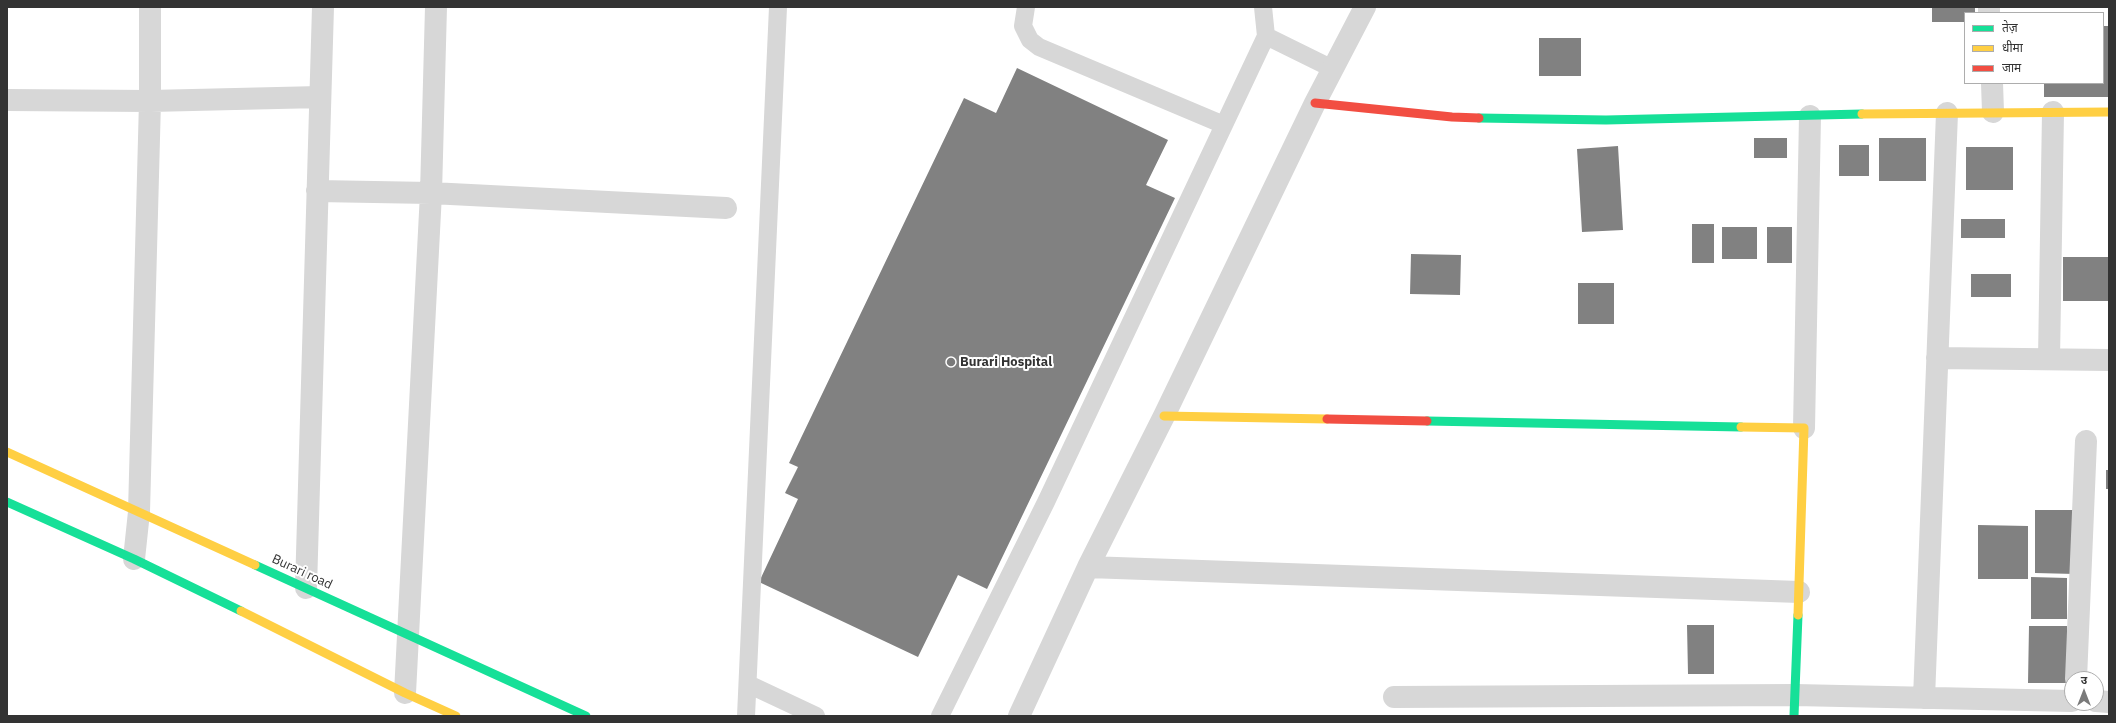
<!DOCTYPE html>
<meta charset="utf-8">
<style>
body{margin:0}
#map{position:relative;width:2116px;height:723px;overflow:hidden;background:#fff;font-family:"IBM Plex Sans","Noto Sans Devanagari",sans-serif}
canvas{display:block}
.frame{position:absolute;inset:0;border:8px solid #333;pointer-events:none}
.legend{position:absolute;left:1964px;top:12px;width:140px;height:72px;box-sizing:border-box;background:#fff;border:1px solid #adadad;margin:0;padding:5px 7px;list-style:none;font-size:12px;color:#333}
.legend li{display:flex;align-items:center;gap:8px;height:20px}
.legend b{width:20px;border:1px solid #adadad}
.north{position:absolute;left:2064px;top:671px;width:40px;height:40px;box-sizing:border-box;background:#fff;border:1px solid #adadad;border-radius:50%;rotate:0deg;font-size:11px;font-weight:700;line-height:16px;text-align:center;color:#333}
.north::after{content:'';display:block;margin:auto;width:14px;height:18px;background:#7a7a7a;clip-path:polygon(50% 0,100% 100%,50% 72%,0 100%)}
</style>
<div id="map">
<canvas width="2116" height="723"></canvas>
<div class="frame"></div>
<ul class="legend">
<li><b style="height:5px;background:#16e098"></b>तेज़</li>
<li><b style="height:5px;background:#ffcf43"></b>धीमा</li>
<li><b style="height:5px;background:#f24e42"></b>जाम</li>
</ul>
<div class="north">उ</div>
</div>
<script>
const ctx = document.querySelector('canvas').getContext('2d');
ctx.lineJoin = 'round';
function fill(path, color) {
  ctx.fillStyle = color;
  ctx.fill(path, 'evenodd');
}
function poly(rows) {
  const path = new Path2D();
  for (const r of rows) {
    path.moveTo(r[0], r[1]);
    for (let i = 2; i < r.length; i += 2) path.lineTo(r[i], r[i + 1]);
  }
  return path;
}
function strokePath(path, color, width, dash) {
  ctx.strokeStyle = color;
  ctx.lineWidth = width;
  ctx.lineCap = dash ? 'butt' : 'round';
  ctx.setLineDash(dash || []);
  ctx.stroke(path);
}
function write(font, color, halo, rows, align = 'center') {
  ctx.font = font + ' "IBM Plex Sans",sans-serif';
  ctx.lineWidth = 4;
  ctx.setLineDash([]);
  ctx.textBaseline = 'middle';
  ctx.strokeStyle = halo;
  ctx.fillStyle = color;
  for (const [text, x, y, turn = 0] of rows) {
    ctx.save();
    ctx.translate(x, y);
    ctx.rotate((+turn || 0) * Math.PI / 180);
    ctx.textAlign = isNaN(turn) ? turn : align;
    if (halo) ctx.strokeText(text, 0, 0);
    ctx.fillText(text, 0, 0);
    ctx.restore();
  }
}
fill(poly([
 [1932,7,1975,7,1975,13,1965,13,1965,22,1932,22],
 [2103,26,2109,26,2109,97,2044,97,2044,83,2103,83],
 [1539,38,1581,38,1581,76,1539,76],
 [1017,68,1168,140,1146,185,1175,198,987,589,958,575,918,657,759,582,798,499,785,493,798,467,789,463,964,98,996,113],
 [1754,138,1787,138,1787,158,1754,158],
 [1879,138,1926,138,1926,181,1879,181],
 [1839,145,1869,145,1869,176,1839,176],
 [1618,146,1623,230,1582,232,1577,149],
 [1966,147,2013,147,2013,190,1966,190],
 [1961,219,2005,219,2005,238,1961,238],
 [1692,224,1714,224,1714,263,1692,263],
 [1722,227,1757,227,1757,259,1722,259],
 [1767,227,1792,227,1792,263,1767,263],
 [1411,254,1461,255,1460,295,1410,294],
 [2063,257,2108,257,2108,301,2063,301],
 [1971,274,2011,274,2011,297,1971,297],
 [1578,283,1614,283,1614,324,1578,324],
 [2106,470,2109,470,2109,489,2106,489],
 [2035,510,2075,510,2075,574,2035,573],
 [1978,525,2028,526,2028,579,1978,579],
 [2031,577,2067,578,2067,619,2031,619],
 [1687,625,1714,625,1714,674,1688,674],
 [2029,626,2067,626,2067,683,2028,683]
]), '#818181');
strokePath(poly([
 [1026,7,1023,26,1030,40,1039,47,1224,125],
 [1266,36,1333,69],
 [748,684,816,716],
 [746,716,778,7],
 [940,716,1046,502,1266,36,1263,7]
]), '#d7d7d7', 18);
strokePath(poly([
 [1989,7,1989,13],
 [1992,83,1993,112],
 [7,100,150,101,320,97],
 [317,191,431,193,726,208],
 [1937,358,2109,360],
 [2049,359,2053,112],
 [1804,428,1810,116],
 [134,559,139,512,150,101,150,7],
 [1088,567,1799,592],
 [306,588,323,7],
 [2076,679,2086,441],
 [405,693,431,193,436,7],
 [1394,697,1795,695,2072,701],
 [1924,698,1947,113],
 [2096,701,2109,702],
 [1019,716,1088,567,1164,416,1315,103,1365,7]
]), '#d7d7d7', 22);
strokePath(poly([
 [1479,118,1606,120,1862,114],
 [1427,421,1741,427],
 [7,502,134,559,241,611],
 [255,565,586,716],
 [1794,716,1798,615]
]), '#16e098', 9);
strokePath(poly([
 [1862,114,2109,112],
 [1164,416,1327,419],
 [1741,427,1804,428,1798,615],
 [7,452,255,565],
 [241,611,405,693,456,716]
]), '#ffcf43', 9);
strokePath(poly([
 [1315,103,1452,117,1479,118],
 [1327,419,1427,421]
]), '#f24e42', 9);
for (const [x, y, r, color] of [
 [951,362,5,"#7a7a7a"]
]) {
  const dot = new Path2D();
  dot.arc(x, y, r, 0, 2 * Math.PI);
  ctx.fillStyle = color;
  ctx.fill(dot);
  strokePath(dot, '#fff', 1.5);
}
write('bold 13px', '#333', '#fff', [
 ["Burari Hospital",960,362]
], 'left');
write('13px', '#333', '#fff', [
 ["Burari road",302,572,25]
]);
</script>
